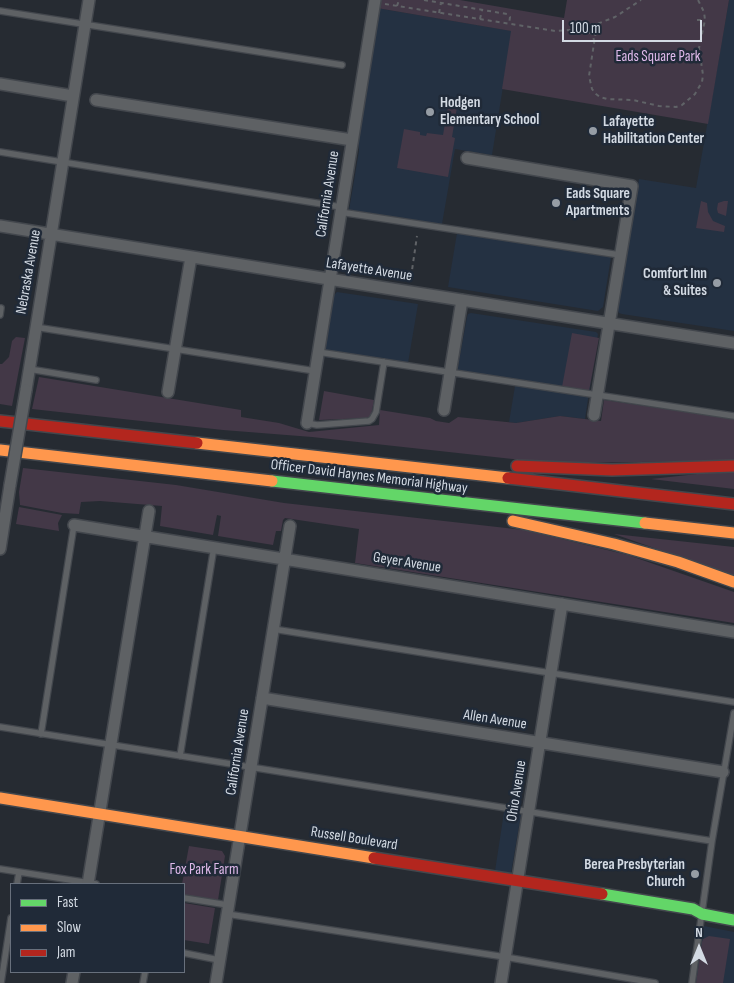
<!DOCTYPE html>
<style>
body{margin:0}
#map{position:relative;width:734px;height:983px;overflow:hidden;background:#262b32;font-family:"Sofia Sans Condensed",sans-serif}
canvas{display:block}
.legend{position:absolute;left:10px;top:883px;width:175px;height:90px;box-sizing:border-box;background:#202a38;border:1px solid #68707c;margin:0;padding:6px 9px;list-style:none;font-size:15px;color:#d3dae3}
.legend li{display:flex;align-items:center;gap:10px;height:25px}
.legend b{width:25px;border:1px solid #68707c}
.north{position:absolute;left:674px;top:923px;width:50px;height:50px;-webkit-text-stroke:4px #202a38;paint-order:stroke;rotate:0deg;font-size:14px;font-weight:700;line-height:20px;text-align:center;color:#d3dae3}
.north::after{content:'';display:block;margin:auto;width:18px;height:22px;background:#d3dae3;clip-path:polygon(50% 0,100% 100%,50% 72%,0 100%)}
.scale{position:absolute;left:562px;top:20px;width:140px;height:22px;box-sizing:border-box;border:2px solid #d3dae3;border-top:0;padding-left:6px;font-size:15px;line-height:18px;white-space:nowrap;color:#d3dae3;-webkit-text-stroke:4px #202a38;paint-order:stroke}
</style>
<div id="map">
<canvas width="734" height="983"></canvas>
<ul class="legend">
<li><b style="height:6px;background:#63d668"></b>Fast</li>
<li><b style="height:6px;background:#ff974d"></b>Slow</li>
<li><b style="height:6px;background:#b3261e"></b>Jam</li>
</ul>
<div class="north">N</div>
<div class="scale">100 m</div>
</div>
<script>
const ctx = document.querySelector('canvas').getContext('2d');
ctx.lineJoin = 'round';
function fill(path, color) {
  ctx.fillStyle = color;
  ctx.fill(path, 'evenodd');
}
function poly(rows) {
  const path = new Path2D();
  for (const r of rows) {
    path.moveTo(r[0], r[1]);
    for (let i = 2; i < r.length; i += 2) path.lineTo(r[i], r[i + 1]);
  }
  return path;
}
function strokePath(path, color, width, dash) {
  ctx.strokeStyle = color;
  ctx.lineWidth = width;
  ctx.lineCap = dash ? 'butt' : 'round';
  ctx.setLineDash(dash || []);
  ctx.stroke(path);
}
function write(font, color, halo, rows, align = 'center') {
  ctx.font = font + ' "Sofia Sans Condensed",sans-serif';
  ctx.lineWidth = 5;
  ctx.setLineDash([]);
  ctx.textBaseline = 'middle';
  ctx.strokeStyle = halo;
  ctx.fillStyle = color;
  for (const [text, x, y, turn = 0] of rows) {
    ctx.save();
    ctx.translate(x, y);
    ctx.rotate((+turn || 0) * Math.PI / 180);
    ctx.textAlign = isNaN(turn) ? turn : align;
    if (halo) ctx.strokeText(text, 0, 0);
    ctx.fillText(text, 0, 0);
    ctx.restore();
  }
}
fill(poly([
 [729,0,734,0,734,331,622,314,619,313,617,309,639,179,696,188],
 [377,8,512,31,492,155,455,149,442,224,349,210,359,151,358,134],
 [457,233,611,257,603,307,598,311,448,287],
 [337,292,418,304,407,369,324,357,334,295],
 [471,313,596,332,598,334,585,419,560,416,516,423,509,422,515,386,456,377,467,317,468,314],
 [504,812,521,815,511,873,495,871],
 [704,926,734,932,734,983,694,983]
]), '#243142');
fill(poly([
 [381,0,460,0,564,18,567,0,729,0,708,124,502,89,511,31,377,8],
 [448,106,457,107,452,137,455,138,448,177,397,168,404,129,420,132,420,135,426,136,427,133,443,135],
 [701,201,707,203,708,212,713,221,725,226,724,232,696,228],
 [724,201,728,201,726,216,718,213,717,209,718,203],
 [572,333,599,338,589,391,562,387],
 [16,337,25,338,12,406,0,404,0,364,2,364,9,357,12,341],
 [39,377,241,410,241,417,279,423,309,432,379,425,380,410,430,418,436,421,449,423,458,417,516,423,560,416,601,421,604,400,734,419,734,461,549,463,312,437,223,430,32,409],
 [324,391,374,400,371,416,367,418,319,420],
 [23,468,176,485,284,503,524,530,628,555,734,592,734,623,355,563,359,529,285,518,283,520,281,531,276,531,273,545,218,536,221,516,217,515,213,535,160,526,162,506,100,501,81,502,79,514,62,513,20,505,19,492],
 [734,470,734,489,651,479],
 [19,507,62,515,58,523,59,531,16,524],
 [614,534,734,547,734,576],
 [189,846,222,851,225,856,218,900,184,895,184,884,182,884],
 [184,903,215,908,209,944,184,940],
 [709,936,730,939,723,983,696,983,702,942,703,939]
]), '#433847');
const lane = poly([
 [0,11,342,65],
 [0,152,341,207],
 [340,212,620,255],
 [0,315,1,308],
 [35,327,315,371],
 [318,352,734,416],
 [29,369,96,380],
 [307,423,317,425,369,421,372,419,376,412,384,362],
 [273,629,734,702],
 [0,727,712,841],
 [41,734,74,525],
 [180,756,214,547],
 [0,869,96,884],
 [17,884,19,872],
 [184,898,228,905],
 [227,914,505,957,655,983],
 [184,953,219,960],
 [1,983,11,918],
 [143,983,145,972],
 [692,983,712,841,734,713]
]);
const street = poly([
 [0,84,73,96],
 [96,100,352,140],
 [467,158,632,186,594,415],
 [0,226,341,281,734,343],
 [26,390,89,0],
 [168,392,191,257],
 [444,410,462,300],
 [307,423,375,0],
 [74,525,734,632],
 [0,549,10,485],
 [262,698,723,772],
 [88,884,149,511],
 [72,983,74,972],
 [216,983,290,526],
 [501,983,562,604]
]);
const fast = poly([
 [272,481,645,523],
 [602,894,693,909,702,914,734,920]
]);
const slow = poly([
 [197,443,508,478],
 [0,450,272,481],
 [513,521,614,544,678,562,734,582],
 [645,523,734,533],
 [0,798,374,858]
]);
const jam = poly([
 [0,421,197,443],
 [517,466,612,470,734,466],
 [508,478,734,504],
 [374,858,602,894]
]);
strokePath(lane, '#43474d', 8);
strokePath(street, '#43474d', 14);
strokePath(fast, '#43474d', 14);
strokePath(slow, '#43474d', 14);
strokePath(jam, '#43474d', 14);
strokePath(poly([
 [424,0,507,14,510,17,509,24],
 [385,4,555,31,571,30,597,24,615,17,641,0],
 [397,6,399,0],
 [439,13,441,3],
 [480,19,482,10],
 [697,20,705,20],
 [597,24,589,76,592,89,596,94,600,97,607,99,633,100,659,106,676,107,682,105,695,94,702,82,703,75,699,48,705,20,704,12,698,0],
 [582,28,592,34,594,40],
 [411,277,417,236]
]), '#606367', 2, [4, 4]);
strokePath(lane, '#5e6164', 5.5);
strokePath(street, '#5e6164', 11);
strokePath(fast, '#63d668', 11);
strokePath(slow, '#ff974d', 11);
strokePath(jam, '#b3261e', 11);
const streetBridge = poly([
 [10,485,26,390]
]);
strokePath(streetBridge, '#43474d', 14, []);
strokePath(streetBridge, '#5e6164', 11);
for (const [x, y, r, color] of [
 [430,112,5,"#969da5"],
 [593,131,5,"#969da5"],
 [556,203,5,"#969da5"],
 [717,283,5,"#969da5"],
 [695,874,5,"#969da5"]
]) {
  const dot = new Path2D();
  dot.arc(x, y, r, 0, 2 * Math.PI);
  ctx.fillStyle = color;
  ctx.fill(dot);
  strokePath(dot, '#202a38', 2);
}
write('15px', '#e0baeb', '#202a38', [
 ["Eads Square Park",658,57],
 ["Fox Park Farm",204,870]
]);
write('bold 15px', '#d3dae3', '#202a38', [
 ["Hodgen",440,103],
 ["Elementary School",440,120],
 ["Lafayette",603,122],
 ["Habilitation Center",603,139],
 ["Eads Square",566,194],
 ["Apartments",566,211],
 ["Comfort Inn",707,274,"right"],
 ["& Suites",707,291,"right"],
 ["Berea Presbyterian",685,865,"right"],
 ["Church",685,882,"right"]
], 'left');
write('15px', '#d3dae3', '#202a38', [
 ["California Avenue",328,194,-81],
 ["Lafayette Avenue",369,270,9],
 ["Nebraska Avenue",29,272,-80],
 ["Officer David Haynes Memorial Highway",369,477,7],
 ["Geyer Avenue",407,563,9],
 ["Allen Avenue",495,720,9],
 ["California Avenue",238,752,-81],
 ["Ohio Avenue",517,791,-81],
 ["Russell Boulevard",354,839,9]
]);
</script>
